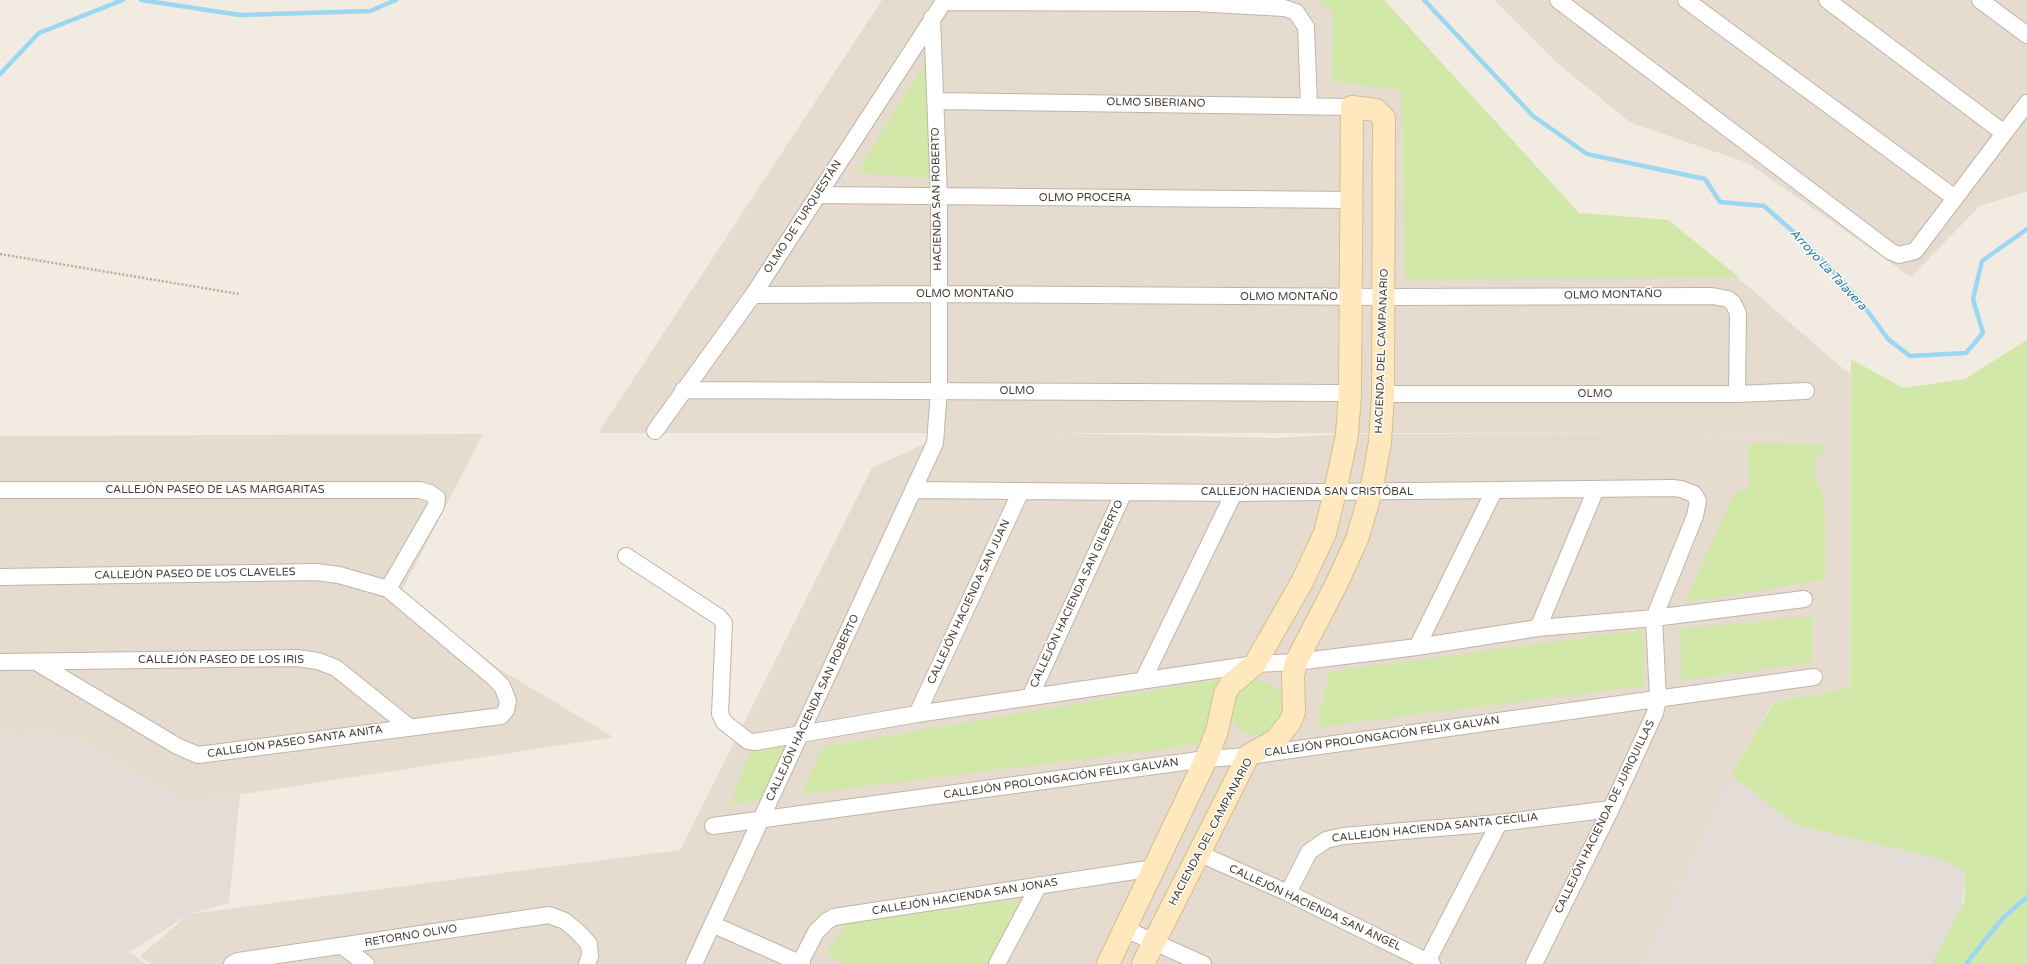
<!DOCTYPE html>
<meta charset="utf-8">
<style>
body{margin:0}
canvas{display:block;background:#f1ebe2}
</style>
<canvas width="2027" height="964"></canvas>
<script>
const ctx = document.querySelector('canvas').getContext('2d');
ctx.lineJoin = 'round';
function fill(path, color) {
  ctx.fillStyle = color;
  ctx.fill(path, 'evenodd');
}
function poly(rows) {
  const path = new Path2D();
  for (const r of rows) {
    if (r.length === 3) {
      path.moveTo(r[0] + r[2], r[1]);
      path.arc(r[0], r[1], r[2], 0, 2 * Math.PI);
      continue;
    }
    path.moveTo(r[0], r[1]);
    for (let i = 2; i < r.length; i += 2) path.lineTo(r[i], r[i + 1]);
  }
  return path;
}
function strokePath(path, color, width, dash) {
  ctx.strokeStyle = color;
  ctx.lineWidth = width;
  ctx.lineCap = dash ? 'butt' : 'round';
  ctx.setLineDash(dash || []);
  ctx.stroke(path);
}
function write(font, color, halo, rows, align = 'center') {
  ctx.font = font + ' "Varela Round",sans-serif';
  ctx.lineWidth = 3;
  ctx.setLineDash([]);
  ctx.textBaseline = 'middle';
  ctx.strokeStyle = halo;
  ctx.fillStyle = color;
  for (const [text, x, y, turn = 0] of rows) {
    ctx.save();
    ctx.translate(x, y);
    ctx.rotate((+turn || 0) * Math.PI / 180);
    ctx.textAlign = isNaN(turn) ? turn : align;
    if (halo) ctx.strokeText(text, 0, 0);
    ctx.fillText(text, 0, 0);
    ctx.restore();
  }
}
fill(poly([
 [882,0,1384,0,1579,213,1668,220,1751,289,1840,366,1894,406,1892,433,1048,433,1279,438,1347,434,1852,433,1850,688,1773,702,1731,775,1642,964,151,964,140,956,189,914,680,850,872,468,948,433,598,433],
 [1494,0,2027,0,2027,191,1980,206,1911,277,1748,163,1631,123,1557,63],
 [483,434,394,606,613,737,184,803,72,737,0,732,0,436]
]), '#e5dccf');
fill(poly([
 [0,732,72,737,184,803,240,794,229,903,189,914,130,952,146,964,0,964],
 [1731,775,1796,825,1944,860,1965,872,1962,904,1933,964,1642,964]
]), '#e3dcd7');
fill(poly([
 [1319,0,1384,0,1579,213,1668,220,1739,277,1405,279,1401,90,1332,81,1333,12],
 [936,45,931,179,857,172],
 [2027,340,2027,964,1932,964,1964,901,1965,872,1944,860,1796,825,1731,775,1774,702,1850,688,1851,359,1903,388,1965,379],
 [1748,443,1829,445,1817,457,1814,468,1817,484,1824,498,1826,579,1685,603,1735,491,1749,490],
 [1813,616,1813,663,1682,680,1680,629],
 [1643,630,1644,686,1317,727,1329,672],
 [1222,679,1208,743,802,794,822,747],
 [1257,708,27],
 [788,743,762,799,730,805,751,750],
 [1020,899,987,964,846,964,826,953,846,924]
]), '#d2e8a8');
strokePath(poly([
 [141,0,240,15,370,11,396,0],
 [1424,0,1533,116,1587,154,1705,179,1720,202,1764,206,1805,242,1858,298,1888,339,1910,356,1966,353,1983,333,1973,299,1982,261,2027,229],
 [0,74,39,33,123,0],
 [1966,964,2002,919,2027,897]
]), '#9bd7f1', 4.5);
const street = poly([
 [1558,0,1890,251,1899,255,1915,251,2027,103],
 [1686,0,1955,198],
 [1827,0,2004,133],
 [1980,0,2027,35],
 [943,2,1195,3,1284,8,1296,12,1306,27,1309,105],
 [936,101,1352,107],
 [818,195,1351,200],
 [753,295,938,294,1385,297,1712,296,1728,299,1733,303,1738,313,1737,394],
 [683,390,1350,393],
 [1383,394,1737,394,1806,391],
 [655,431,753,295,945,0],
 [0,490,420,490,430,493,437,498,436,506,388,589],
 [914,490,1234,493,1673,488,1681,489,1694,494,1698,501,1695,516,1654,618,1658,699,1655,713,1611,809,1534,964],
 [626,556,719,617,724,623,720,714,724,722,748,741,755,742,917,714,1255,664,1296,662,1417,647,1538,628,1654,618,1804,599],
 [0,577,316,572,339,575,388,589,492,676,502,686,508,701,506,710,501,716,198,755,177,746,36,662],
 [1538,628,1596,489],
 [1417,647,1494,491],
 [0,662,297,658,318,661,336,668,408,726],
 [1143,680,1234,493],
 [1030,697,1124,492],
 [917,714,1021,491],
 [713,826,1206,759,1248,756,1814,677],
 [1198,853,1288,893,1432,964],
 [1288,893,1309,852,1326,840,1343,836,1499,823,1611,809],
 [714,925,802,964],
 [1125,929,1203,964],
 [342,946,366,964],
 [1427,962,1499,823],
 [800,963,816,932,827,921,834,917,1154,868],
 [232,964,238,961,549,915,565,921,578,932,589,944,590,956,587,964],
 [694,964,935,443,939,390,939,196,932,18],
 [997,964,1039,885]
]);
const secondary = poly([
 [1108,964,1206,759,1217,731,1225,694,1230,685,1255,664,1302,582,1325,533,1335,492,1347,434,1350,393,1352,107,1376,110,1384,118,1383,394,1380,442,1371,492,1357,539,1336,585,1296,662,1293,675,1294,712,1290,722,1276,740,1248,756,1143,964]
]);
strokePath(street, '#c0b4a7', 18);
strokePath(secondary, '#d6bd92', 24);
strokePath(poly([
 [0,254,239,294]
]), '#bfac95', 2.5, [2, 2]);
strokePath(street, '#fff', 16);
strokePath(secondary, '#ffe8be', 22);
write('11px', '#433a32', '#fff', [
 ["OLMO SIBERIANO",1156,103,1],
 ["OLMO PROCERA",1085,198],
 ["HACIENDA SAN ROBERTO",937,199,-91],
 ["OLMO DE TURQUESTÁN",803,217,-57],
 ["OLMO MONTAÑO",965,294],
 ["OLMO MONTAÑO",1613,295,-1],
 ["OLMO MONTAÑO",1289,297],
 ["HACIENDA DEL CAMPANARIO",1382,351,-88],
 ["OLMO",1017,391],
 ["OLMO",1595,394],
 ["CALLEJÓN PASEO DE LAS MARGARITAS",215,490],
 ["CALLEJÓN HACIENDA SAN CRISTÓBAL",1307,492],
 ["CALLEJÓN PASEO DE LOS CLAVELES",195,574,-1],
 ["CALLEJÓN HACIENDA SAN GILBERTO",1077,594,-65],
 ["CALLEJÓN HACIENDA SAN JUAN",969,602,-65],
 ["CALLEJÓN PASEO DE LOS IRIS",221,660],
 ["CALLEJÓN HACIENDA SAN ROBERTO",813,708,-65],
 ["CALLEJÓN PROLONGACIÓN FÉLIX GALVÁN",1382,737,-8],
 ["CALLEJÓN PASEO SANTA ANITA",295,742,-8],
 ["CALLEJÓN PROLONGACIÓN FÉLIX GALVÁN",1061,779,-8],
 ["CALLEJÓN HACIENDA DE JURIQUILLAS",1605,817,-64],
 ["CALLEJÓN HACIENDA SANTA CECILIA",1435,828,-6],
 ["HACIENDA DEL CAMPANARIO",1211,832,-62],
 ["CALLEJÓN HACIENDA SAN JONAS",965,897,-9],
 ["CALLEJÓN HACIENDA SAN ÁNGEL",1315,908,25],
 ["RETORNO OLIVO",411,936,-9]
]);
write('italic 12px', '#287aa0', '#fff', [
 ["Arroyo La Talavera",1828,270,47]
]);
</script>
